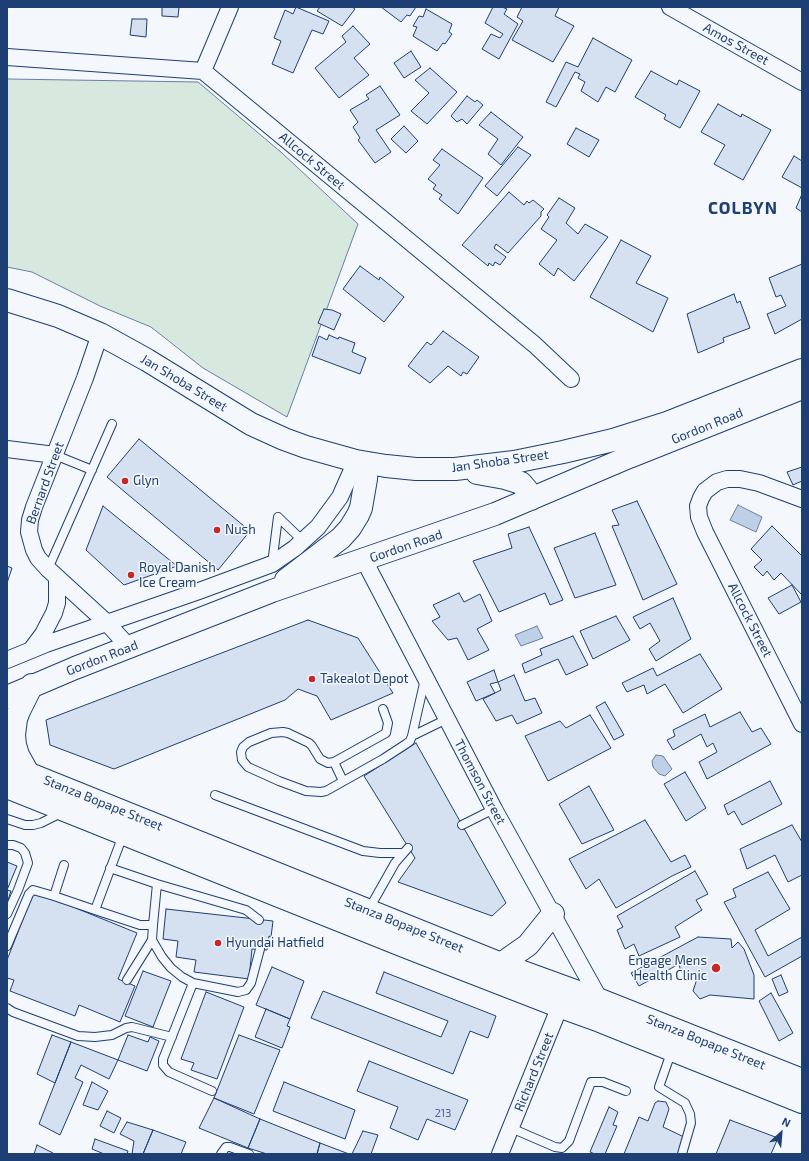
<!DOCTYPE html>
<style>
body{margin:0}
#map{position:relative;width:809px;height:1161px;overflow:hidden;background:#f4f7fb;font-family:"Exo 2",sans-serif}
canvas{display:block}
.frame{position:absolute;inset:0;border:8px solid #1d3f73;pointer-events:none}
.north{position:absolute;left:761px;top:1113px;width:40px;height:40px;-webkit-text-stroke:3px #f4f7fb;paint-order:stroke;rotate:26deg;font-size:11px;font-weight:700;line-height:16px;text-align:center;color:#1d3f73}
.north::after{content:'';display:block;margin:auto;width:14px;height:18px;background:#1d3f73;clip-path:polygon(50% 0,100% 100%,50% 72%,0 100%)}
</style>
<div id="map">
<canvas width="809" height="1161"></canvas>
<div class="frame"></div>
<div class="north">N</div>
</div>
<script>
const ctx = document.querySelector('canvas').getContext('2d');
ctx.lineJoin = 'round';
function fill(path, color) {
  ctx.fillStyle = color;
  ctx.fill(path, 'evenodd');
}
function poly(rows) {
  const path = new Path2D();
  for (const r of rows) {
    path.moveTo(r[0], r[1]);
    for (let i = 2; i < r.length; i += 2) path.lineTo(r[i], r[i + 1]);
  }
  return path;
}
function strokePath(path, color, width, dash) {
  ctx.strokeStyle = color;
  ctx.lineWidth = width;
  ctx.lineCap = dash ? 'butt' : 'round';
  ctx.setLineDash(dash || []);
  ctx.stroke(path);
}
function write(font, color, halo, rows, align = 'center') {
  ctx.font = font + ' "Exo 2",sans-serif';
  ctx.lineWidth = 3;
  ctx.setLineDash([]);
  ctx.textBaseline = 'middle';
  ctx.strokeStyle = halo;
  ctx.fillStyle = color;
  for (const [text, x, y, turn = 0] of rows) {
    ctx.save();
    ctx.translate(x, y);
    ctx.rotate((+turn || 0) * Math.PI / 180);
    ctx.textAlign = isNaN(turn) ? turn : align;
    if (halo) ctx.strokeText(text, 0, 0);
    ctx.fillText(text, 0, 0);
    ctx.restore();
  }
}
const green = poly([
 [7,79,198,82,282,153,358,224,287,417,203,368,151,327,100,306,32,272,7,267,7,79]
]);
fill(green, '#d7e8df');
strokePath(green, '#687fa3', 1);
const water = poly([
 [738,505,762,517,756,532,730,520,738,505],
 [537,626,543,638,521,646,515,635,537,626],
 [656,755,663,756,672,769,665,776,659,774,653,767,652,761,656,755]
]);
fill(water, '#bed0e5');
strokePath(water, '#687fa3', 1);
const building = poly([
 [162,7,179,7,178,17,162,16,162,7],
 [296,7,329,21,323,34,312,30,293,73,272,64,281,41,274,38,285,10,293,14,296,7],
 [320,7,352,7,355,9,342,26,317,11,320,7],
 [381,7,416,7,410,16,407,15,401,22,381,7],
 [493,7,502,7,507,9,504,14,518,24,499,59,482,49,491,34,500,38,503,34,485,23,493,7],
 [522,7,559,7,555,16,574,26,553,62,512,40,523,21,517,17,522,7],
 [426,9,452,24,449,32,452,34,445,44,443,43,437,51,413,36,417,27,413,26,419,16,423,17,426,9],
 [132,19,147,19,146,37,130,35,132,19],
 [353,26,370,44,354,58,369,75,339,98,315,68,346,42,342,36,353,26],
 [593,38,632,60,615,92,606,87,598,102,581,91,585,82,578,78,580,74,575,72,556,107,546,102,566,62,578,67,593,38],
 [411,51,421,67,404,78,394,63,411,51],
 [430,68,457,92,427,124,411,111,429,93,415,80,430,68],
 [651,71,677,85,679,80,700,91,680,128,664,119,666,115,635,97,651,71],
 [380,86,400,115,376,130,391,152,375,163,358,140,360,138,353,127,358,122,350,110,369,99,366,95,380,86],
 [467,96,475,102,477,100,483,105,467,124,462,119,457,122,451,116,467,96],
 [718,104,741,117,742,114,771,130,743,180,714,164,725,145,701,132,718,104],
 [491,112,523,137,501,165,488,154,498,139,479,125,491,112],
 [404,126,418,141,406,153,391,139,404,126],
 [576,128,599,140,589,157,567,144,576,128],
 [518,147,531,155,497,196,485,186,518,147],
 [442,149,483,178,458,214,439,199,442,195,433,189,436,185,428,179,440,165,433,160,442,149],
 [794,156,802,161,802,188,782,177,794,156],
 [509,192,524,205,527,201,529,203,533,200,544,209,541,212,541,216,508,253,496,244,494,248,506,257,500,265,495,262,493,266,489,263,488,266,462,245,509,192],
 [802,194,802,212,796,208,802,194],
 [559,198,575,208,566,223,578,234,585,224,608,237,574,281,558,268,554,276,539,264,557,240,541,229,549,217,547,215,559,198],
 [621,240,651,256,636,283,668,298,653,332,590,297,621,240],
 [802,264,802,319,775,334,767,314,786,306,781,295,776,297,769,278,802,264],
 [360,266,379,280,380,277,404,297,384,322,343,289,360,266],
 [734,294,737,303,740,301,750,328,723,338,724,342,698,353,687,314,734,294],
 [324,309,332,310,341,314,334,330,318,323,324,309],
 [443,331,479,357,467,374,463,372,461,376,448,366,430,383,408,366,427,342,431,345,443,331],
 [329,335,338,339,339,337,355,343,352,352,366,358,360,374,312,356,319,336,327,340,329,335],
 [139,439,250,531,218,570,107,477,139,439],
 [802,467,802,481,793,485,787,472,802,467],
 [637,501,677,584,643,600,612,526,619,525,612,510,637,501],
 [103,506,177,566,124,585,86,550,103,506],
 [772,526,802,556,802,595,781,573,774,580,767,571,763,576,754,567,762,560,751,549,772,526],
 [529,527,563,600,550,605,545,593,499,612,473,561,512,548,508,534,529,527],
 [595,533,616,585,575,598,554,548,595,533],
 [7,566,12,568,7,583,7,566],
 [792,585,801,602,779,614,768,598,792,585],
 [459,593,464,602,480,594,492,621,477,629,489,650,468,660,457,638,448,640,432,621,440,617,433,605,459,593],
 [673,598,691,639,656,661,649,649,660,641,650,623,640,629,633,617,673,598],
 [616,616,630,640,593,659,580,631,616,616],
 [308,620,358,638,393,693,331,720,317,696,298,689,285,700,114,769,50,745,46,720,308,620],
 [573,636,588,665,566,675,558,659,525,673,522,664,542,655,540,649,573,636],
 [700,654,722,689,683,713,665,684,647,694,644,685,627,692,622,683,653,668,657,676,700,654],
 [494,670,498,682,490,684,495,693,476,701,467,682,494,670],
 [514,675,525,701,535,698,542,713,517,724,512,715,496,721,483,699,501,690,498,682,514,675],
 [605,702,624,735,614,740,596,707,605,702],
 [740,712,752,732,761,728,771,744,707,779,699,762,717,752,713,743,707,747,701,734,673,750,667,740,675,736,673,730,705,714,710,727,740,712],
 [590,715,611,748,548,781,525,736,560,721,566,728,590,715],
 [416,743,506,903,492,916,398,882,415,858,364,776,416,743],
 [685,772,706,808,686,821,664,784,685,772],
 [770,781,782,804,742,825,734,811,728,815,724,805,770,781],
 [589,786,614,830,582,844,559,804,589,786],
 [645,820,671,862,685,855,691,867,672,876,616,908,599,879,586,889,569,859,645,820],
 [792,825,802,842,802,875,788,882,775,855,747,869,740,849,792,825],
 [7,862,17,866,7,890,11,891,8,900,7,899,7,862],
 [695,871,708,894,696,900,702,910,675,927,680,937,639,956,634,944,625,949,617,930,623,927,617,916,695,871],
 [768,872,790,909,755,930,768,956,802,937,802,956,765,977,724,902,736,897,733,889,768,872],
 [34,891,137,933,118,979,135,986,120,1022,79,1005,75,1016,10,991,14,980,7,978,7,960,34,891],
 [166,909,273,921,271,937,269,936,267,950,252,949,249,979,194,972,196,960,176,957,178,941,163,939,166,909],
 [698,937,731,939,732,948,738,942,744,949,754,975,754,999,710,995,700,999,693,991,696,982,696,973,681,972,679,964,639,986,631,973,698,937],
 [272,967,304,981,290,1019,256,1005,272,967],
 [143,971,171,981,153,1027,125,1016,143,971],
 [384,972,496,1016,488,1038,470,1031,453,1074,311,1018,323,991,441,1037,448,1021,376,993,384,972],
 [781,975,788,992,779,996,772,979,781,975],
 [206,992,244,1007,217,1079,191,1070,194,1063,181,1059,206,992],
 [771,993,793,1033,779,1041,759,1001,771,993],
 [266,1009,290,1019,287,1026,290,1027,282,1048,255,1037,266,1009],
 [52,1035,71,1042,55,1083,37,1074,52,1035],
 [128,1035,148,1042,150,1037,159,1041,147,1071,118,1060,128,1035],
 [239,1035,280,1050,254,1114,214,1098,239,1035],
 [71,1042,118,1060,109,1079,81,1065,75,1078,83,1082,60,1135,39,1124,71,1042],
 [369,1061,468,1100,455,1130,427,1119,418,1140,390,1128,398,1107,357,1091,369,1061],
 [92,1082,108,1091,98,1110,83,1105,92,1082],
 [284,1082,355,1110,345,1139,273,1111,284,1082],
 [214,1098,260,1119,248,1148,199,1128,214,1098],
 [658,1101,666,1102,669,1109,663,1127,684,1137,678,1154,624,1154,639,1117,648,1121,655,1103,658,1101],
 [609,1107,618,1112,613,1125,617,1126,605,1154,595,1154,590,1152,609,1107],
 [107,1111,121,1118,114,1133,100,1126,107,1111],
 [260,1119,320,1143,317,1154,267,1154,248,1148,260,1119],
 [730,1120,778,1138,771,1154,716,1154,730,1120],
 [127,1122,153,1130,143,1154,132,1154,134,1141,120,1134,127,1122],
 [153,1130,186,1142,181,1154,143,1154,153,1130],
 [363,1131,378,1135,371,1154,352,1154,363,1131],
 [95,1139,128,1151,127,1154,104,1154,92,1149,95,1139],
 [320,1143,349,1154,317,1154,320,1143],
 [37,1145,53,1153,52,1154,34,1154,37,1145]
]);
fill(building, '#d5e0f0');
strokePath(building, '#1d3f73', 1);
const service = poly([
 [55,455,92,470],
 [278,517,303,541],
 [272,564,278,517],
 [48,569,112,424],
 [383,709,388,723,386,733,334,762,328,763,320,759,312,746,309,743,288,733,283,732,271,733,249,742,243,747,241,752,242,760,248,767,279,781,306,791,321,792,326,791,383,759,406,744,410,741,412,736,425,679],
 [412,736,447,719],
 [334,762,343,781],
 [215,795,363,851,380,853,402,853],
 [7,819,25,825,33,825,41,823,63,812],
 [462,825,494,809],
 [123,835,95,910,140,925,153,925,157,884],
 [7,845,13,845,21,848,25,853,28,863,18,890,7,914],
 [64,865,54,896,95,910],
 [110,868,157,884,246,910,259,920],
 [369,909,395,863,408,848],
 [153,925,152,940,162,957,171,968,182,977,193,983,238,992,246,990,251,983,260,949],
 [7,946,29,894,33,890,54,896],
 [127,980,152,940],
 [193,983,163,1059,163,1065,169,1072,212,1091],
 [7,1008,13,1012,78,1036,95,1037,112,1035,126,1028,132,1027,172,1037],
 [672,1050,659,1087,685,1103,690,1114,691,1123,682,1154],
 [511,1128,555,1147,562,1148,569,1141,591,1082,603,1082,626,1091],
 [221,1154,226,1147,230,1147,249,1154]
]);
const minor = poly([
 [670,7,802,82],
 [7,57,203,71,535,345,571,379],
 [203,71,230,7],
 [100,334,85,378,34,507,30,520,29,532,34,550,38,558,48,569,107,623,129,647],
 [7,449,55,455],
 [802,499,759,483,740,479,727,479,717,482,705,491,701,498,698,506,699,517,705,532,802,724],
 [364,560,494,809,600,1000],
 [31,650,43,634,54,613,57,603,57,577],
 [7,660,46,644,199,591,272,564,295,548,318,527,340,497,356,461],
 [500,1154,564,996]
]);
const secondary = poly([
 [7,765,501,964,600,1000,802,1080],
 [7,787,404,946,561,1007,600,1021,802,1102],
 [501,964,528,945,553,914]
]);
const primary = poly([
 [7,300,58,316,100,334,147,360,251,424,284,439,306,447,356,461,386,466,416,469,455,469,514,462,563,452,613,440,667,423,802,370],
 [477,473,505,478,521,483,527,490,531,499],
 [286,580,341,538,350,528,358,515,361,508,366,479,367,463],
 [7,697,75,668,272,591,495,514,629,457,802,388],
 [28,773,18,755,15,745,14,735,16,719,19,711,32,685]
]);
strokePath(service, '#1d3f73', 10);
strokePath(minor, '#1d3f73', 18);
strokePath(secondary, '#1d3f73', 24);
strokePath(primary, '#1d3f73', 24);
strokePath(service, '#f4f7fb', 8);
strokePath(minor, '#f4f7fb', 16);
strokePath(secondary, '#f4f7fb', 22);
strokePath(primary, '#f4f7fb', 22);
for (const [x, y, r, color] of [
 [125,481,4,"#c62828"],
 [217,530,4,"#c62828"],
 [131,575,4,"#c62828"],
 [312,679,4,"#c62828"],
 [218,943,4,"#c62828"],
 [716,968,5,"#c62828"]
]) {
  const dot = new Path2D();
  dot.arc(x, y, r, 0, 2 * Math.PI);
  ctx.fillStyle = color;
  ctx.fill(dot);
  strokePath(dot, '#f4f7fb', 1.5);
}
write('11px', '#4b6792', null, [
 ["213",443,1113]
]);
write('13px', '#1d3f73', '#f4f7fb', [
 ["Amos Street",736,44,29],
 ["Allcock Street",312,161,40],
 ["Jan Shoba Street",184,383,31],
 ["Gordon Road",707,426,-22],
 ["Jan Shoba Street",500,461,-8],
 ["Bernard Street",45,483,-70],
 ["Gordon Road",406,546,-19],
 ["Allcock Street",750,620,63],
 ["Gordon Road",102,658,-21],
 ["Thomson Street",480,782,62],
 ["Stanza Bopape Street",103,803,22],
 ["Stanza Bopape Street",404,925,22],
 ["Stanza Bopape Street",706,1042,22],
 ["Richard Street",534,1072,-68]
]);
write('13px', '#1d3f73', '#f4f7fb', [
 ["Glyn",133,481],
 ["Nush",225,530],
 ["Royal Danish",139,568],
 ["Ice Cream",139,583],
 ["Takealot Depot",320,679],
 ["Hyundai Hatfield",226,943],
 ["Engage Mens",707,961,"right"],
 ["Health Clinic",707,976,"right"]
], 'left');
ctx.letterSpacing = '1px';
write('bold 17px', '#1d3f73', '#f4f7fb', [
 ["COLBYN",743,208]
]);
ctx.letterSpacing = '0px';
</script>
